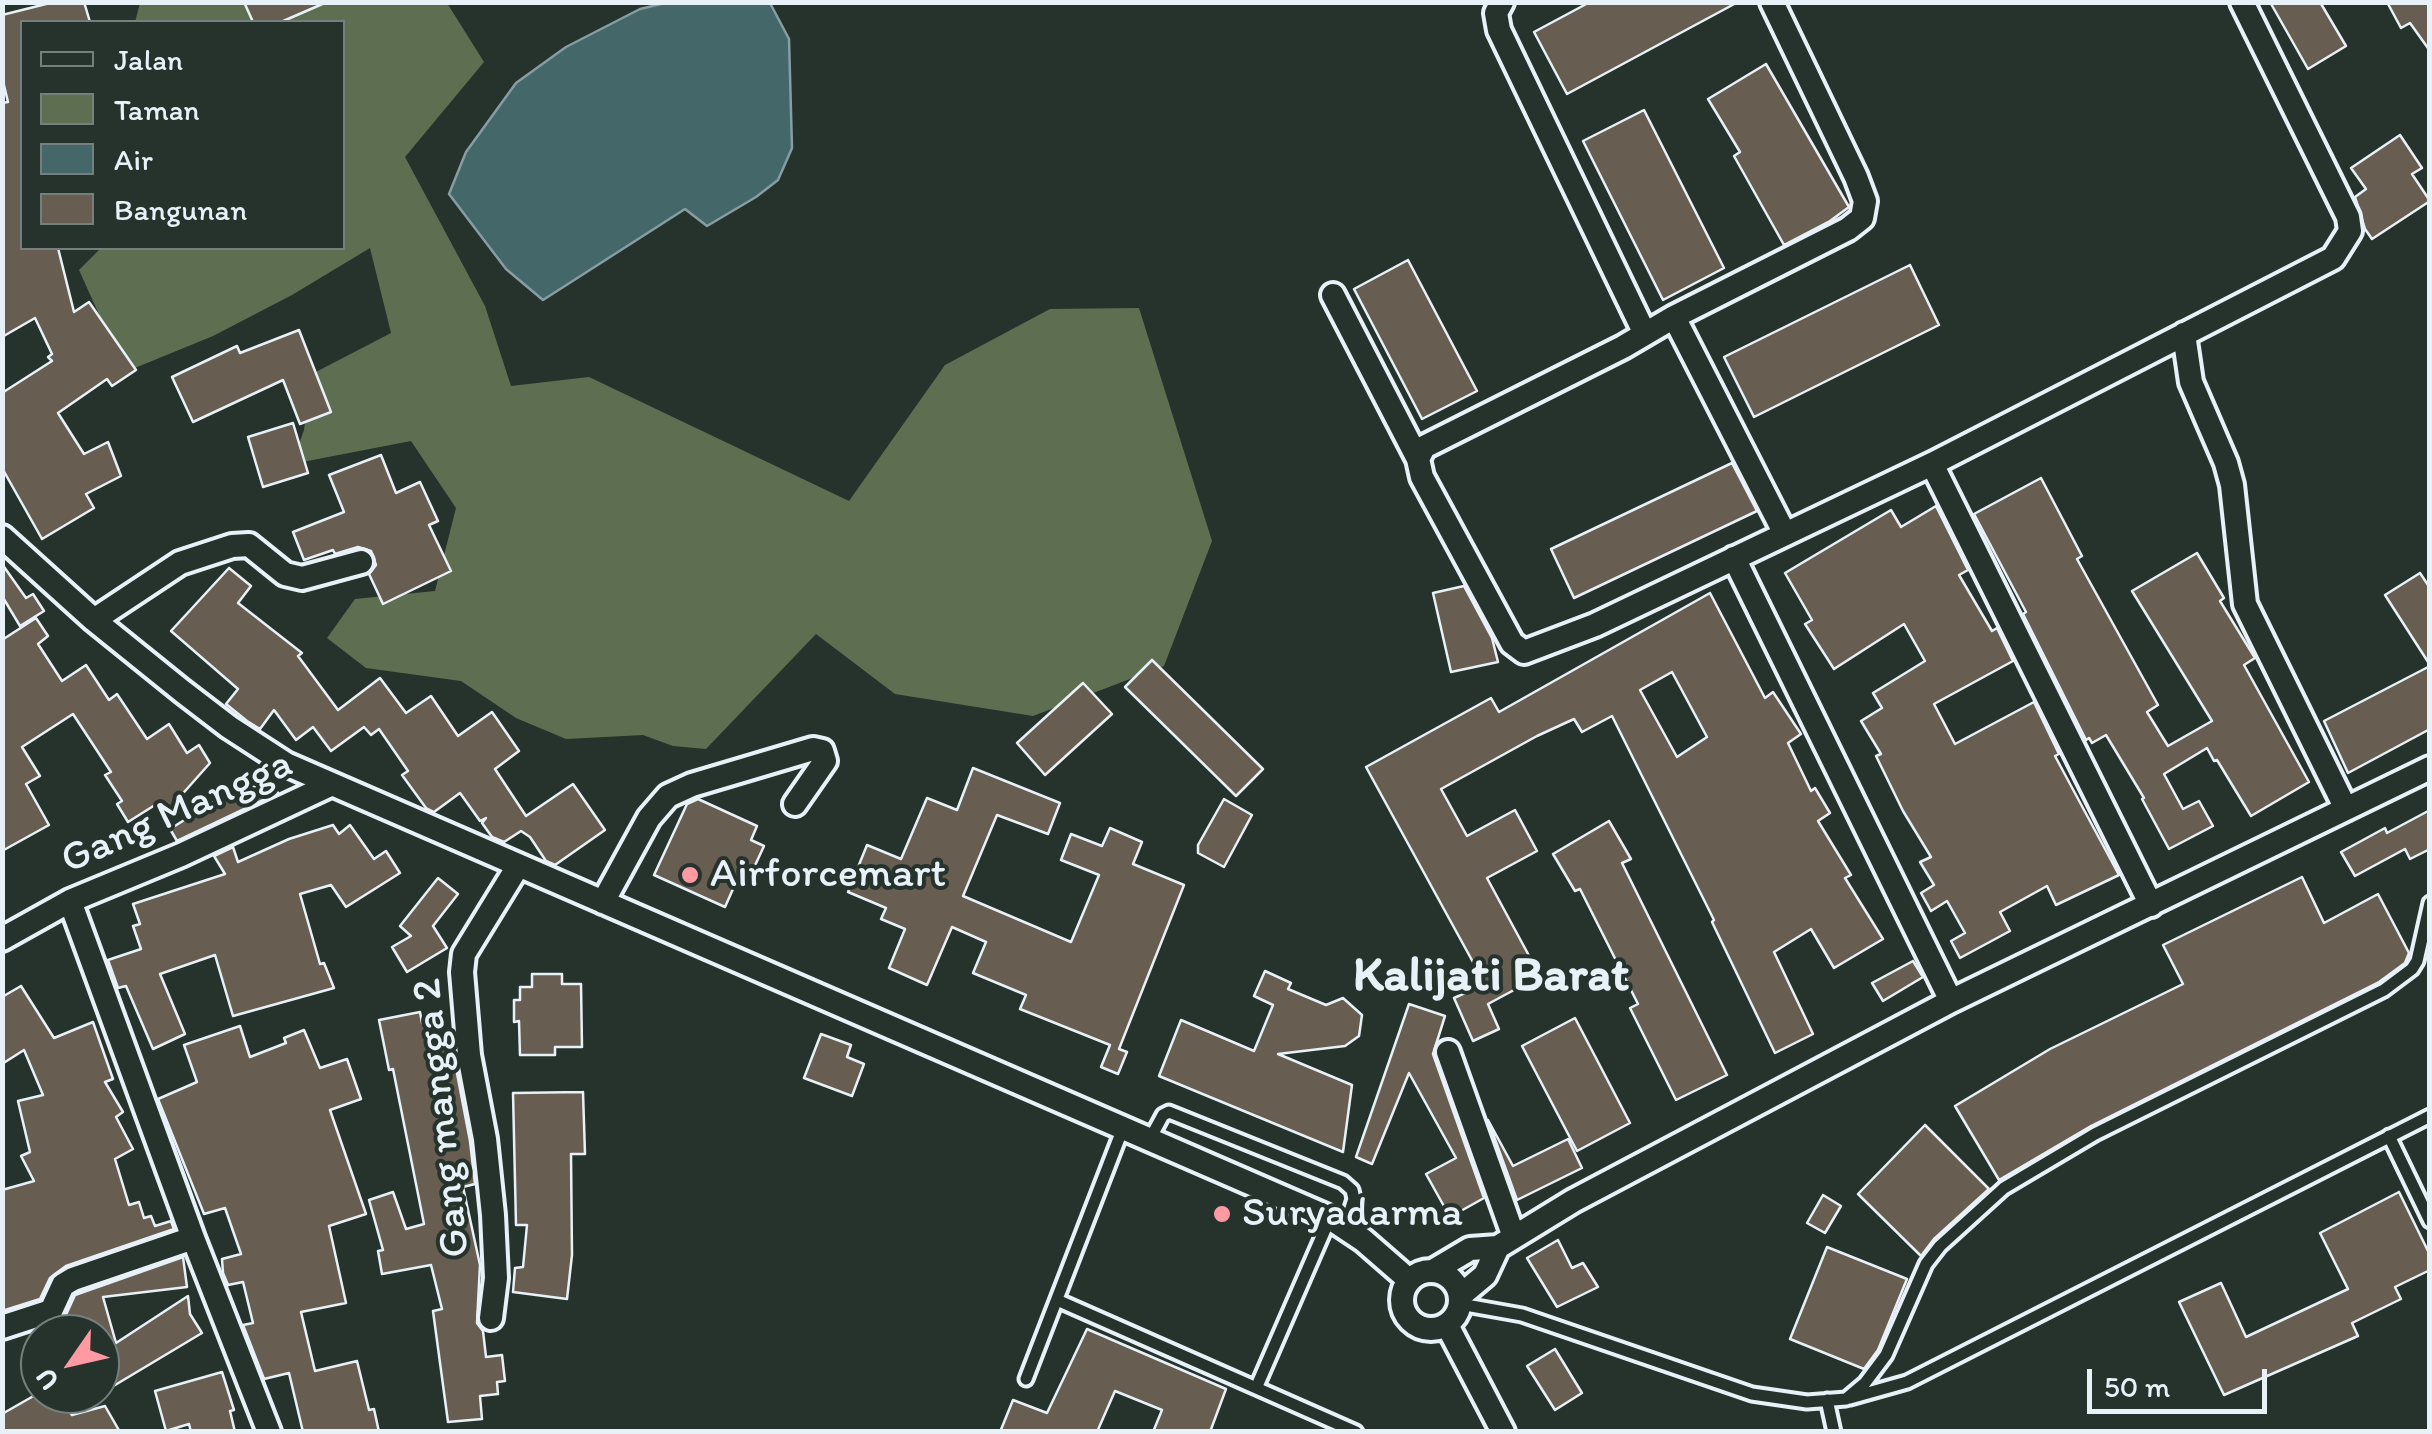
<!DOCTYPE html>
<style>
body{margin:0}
#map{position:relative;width:2432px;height:1434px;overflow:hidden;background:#26332d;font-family:Itim,sans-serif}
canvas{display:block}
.frame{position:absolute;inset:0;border:5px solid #e8f1f8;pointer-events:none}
.legend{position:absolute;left:20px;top:20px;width:325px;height:230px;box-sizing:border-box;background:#26332d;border:2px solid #747f7e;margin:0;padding:12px 18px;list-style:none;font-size:30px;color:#e8f1f8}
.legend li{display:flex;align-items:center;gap:20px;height:50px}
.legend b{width:50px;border:2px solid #747f7e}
.north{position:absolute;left:20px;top:1314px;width:100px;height:100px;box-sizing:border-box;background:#26332d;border:2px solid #747f7e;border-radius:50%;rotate:236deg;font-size:28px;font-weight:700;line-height:40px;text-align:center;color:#e8f1f8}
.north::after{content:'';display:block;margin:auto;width:35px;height:45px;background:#ff9aa2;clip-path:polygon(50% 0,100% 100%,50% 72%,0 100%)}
.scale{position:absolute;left:2087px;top:1369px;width:180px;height:45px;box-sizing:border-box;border:5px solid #e8f1f8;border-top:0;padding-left:12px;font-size:30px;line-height:35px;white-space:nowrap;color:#e8f1f8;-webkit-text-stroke:8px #26332d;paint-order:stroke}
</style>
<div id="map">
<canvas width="2432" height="1434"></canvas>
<div class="frame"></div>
<ul class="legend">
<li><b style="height:12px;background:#26332d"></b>Jalan</li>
<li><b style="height:28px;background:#5e6f51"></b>Taman</li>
<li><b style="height:28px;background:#44676a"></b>Air</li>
<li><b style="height:28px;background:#675e51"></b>Bangunan</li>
</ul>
<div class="north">U</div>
<div class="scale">50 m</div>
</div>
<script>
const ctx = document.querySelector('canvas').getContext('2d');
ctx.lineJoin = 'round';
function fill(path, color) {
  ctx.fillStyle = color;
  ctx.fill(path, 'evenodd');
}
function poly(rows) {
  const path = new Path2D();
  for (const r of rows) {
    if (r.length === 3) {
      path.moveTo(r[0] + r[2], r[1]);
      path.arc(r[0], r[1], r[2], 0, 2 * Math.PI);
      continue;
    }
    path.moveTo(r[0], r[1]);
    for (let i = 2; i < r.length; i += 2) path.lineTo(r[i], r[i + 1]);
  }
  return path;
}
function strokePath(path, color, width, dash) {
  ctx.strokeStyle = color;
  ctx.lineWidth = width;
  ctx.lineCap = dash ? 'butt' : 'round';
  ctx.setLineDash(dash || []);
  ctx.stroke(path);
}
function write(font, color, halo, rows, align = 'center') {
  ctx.font = font + ' Itim,sans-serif';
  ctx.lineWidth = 8;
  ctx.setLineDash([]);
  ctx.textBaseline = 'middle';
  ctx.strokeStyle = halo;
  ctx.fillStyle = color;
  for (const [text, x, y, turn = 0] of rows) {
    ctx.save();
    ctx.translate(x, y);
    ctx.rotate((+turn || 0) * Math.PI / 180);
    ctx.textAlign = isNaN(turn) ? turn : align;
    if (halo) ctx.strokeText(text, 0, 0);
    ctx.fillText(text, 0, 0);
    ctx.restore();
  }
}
fill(poly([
 [140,3,447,3,484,62,405,157,485,306,511,386,589,377,849,501,945,365,1050,309,1139,308,1212,541,1164,666,1033,716,895,694,816,634,706,749,673,746,643,735,566,739,516,718,461,681,366,668,327,638,355,599,435,591,456,508,411,441,292,464,304,430,312,374,391,333,370,248,292,295,213,336,125,372,79,270,101,248,342,248,342,22,135,22]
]), '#5e6f51');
const water = poly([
 [665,3,770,3,789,39,792,148,778,180,756,197,707,226,685,209,543,300,506,269,449,194,466,152,516,83,566,47,640,9,665,3]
]);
fill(water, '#44676a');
strokePath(water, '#869ea3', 2.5);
const building = poly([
 [54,2,84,2,90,22,22,22,22,248,58,248,74,312,89,302,136,370,112,386,107,379,58,413,84,454,108,442,121,476,86,494,94,508,42,539,2,468,2,393,52,361,48,357,52,354,35,318,2,337,2,103,8,102,2,77,2,15,54,2],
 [244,2,327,2,281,22,253,22,244,2],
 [1590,2,1738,2,1567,94,1534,32,1590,2],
 [2270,2,2320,2,2346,46,2308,69,2270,2],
 [2387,2,2430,2,2430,51,2410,23,2401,28,2387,2],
 [1766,64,1849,207,1830,221,1784,245,1734,156,1740,152,1708,99,1766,64],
 [1644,110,1724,268,1663,300,1583,141,1644,110],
 [2400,135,2422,168,2412,174,2430,201,2372,239,2365,229,2355,197,2366,189,2351,168,2400,135],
 [1408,260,1477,391,1422,419,1354,289,1408,260],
 [1910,265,1939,325,1754,417,1724,357,1910,265],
 [299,330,331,412,300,424,283,380,193,422,172,377,237,346,240,353,299,330],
 [293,423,308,473,263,487,248,437,293,423],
 [381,455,396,493,420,482,438,521,429,525,451,571,383,604,369,574,376,565,371,551,358,547,335,554,333,550,304,560,293,532,344,512,329,475,381,455],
 [1732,463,1757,511,1574,598,1551,549,1732,463],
 [2041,478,2082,556,2077,559,2158,705,2147,712,2168,746,2212,721,2132,591,2197,553,2224,598,2220,601,2255,658,2244,665,2309,782,2251,816,2217,760,2214,761,2207,748,2164,774,2183,809,2199,801,2213,826,2169,849,2142,799,2144,798,2106,735,2092,743,2089,738,2086,740,2023,614,2026,612,1974,514,2041,478],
 [1936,506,1968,570,1959,575,1992,631,1997,628,2013,661,1934,704,1955,744,2034,702,2059,754,2055,756,2119,875,2056,905,2047,886,2000,912,2010,931,1960,958,1951,941,1965,933,1947,901,1931,911,1921,893,1934,885,1920,862,1931,857,1903,811,1876,756,1881,754,1861,721,1882,708,1873,693,1925,661,1904,624,1834,669,1805,624,1812,620,1785,573,1891,510,1901,527,1936,506],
 [2,564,26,598,33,594,44,611,20,626,2,596,2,564],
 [229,568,251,586,238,603,302,653,298,656,338,710,380,678,406,713,431,696,458,736,492,712,519,751,495,769,526,816,573,784,605,830,555,865,546,861,530,837,521,831,504,842,492,837,482,823,486,818,480,821,460,793,434,812,426,808,402,775,408,771,379,729,371,735,364,727,331,751,313,727,296,740,274,710,260,729,247,721,226,704,238,689,171,631,229,568],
 [2420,573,2430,588,2430,665,2385,595,2420,573],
 [1464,586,1492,638,1498,662,1451,672,1433,593,1464,586],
 [1710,593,1765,698,1773,692,1801,734,1788,743,1811,791,1815,788,1830,813,1818,821,1851,875,1845,878,1883,939,1834,968,1811,929,1774,952,1813,1034,1775,1053,1712,922,1714,920,1612,716,1582,732,1574,719,1537,736,1441,789,1467,836,1515,810,1537,851,1487,878,1540,976,1488,1004,1499,1029,1473,1041,1454,998,1485,984,1366,767,1491,698,1499,712,1710,593],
 [1672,672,1707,737,1677,757,1640,690,1672,672],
 [36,618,48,636,38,644,62,681,86,665,109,700,117,694,147,739,169,724,187,753,199,745,210,763,162,817,155,805,128,822,117,804,122,801,105,775,111,772,73,714,22,747,40,776,26,784,49,825,2,851,2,640,36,618],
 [1152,660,1263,769,1236,796,1125,687,1152,660],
 [2430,666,2430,729,2348,773,2324,721,2430,666],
 [1083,683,1112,714,1045,775,1017,743,1083,683],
 [973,768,1060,803,1048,834,997,815,963,896,1071,942,1099,875,1061,860,1071,834,1102,846,1110,828,1142,842,1133,864,1184,885,1119,1049,1127,1052,1118,1074,1101,1067,1110,1045,1020,1009,1026,995,973,973,986,942,952,927,927,985,889,968,905,929,881,919,886,908,848,892,867,845,901,859,927,798,957,810,973,768],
 [268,778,278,793,177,841,170,829,242,784,247,791,268,778],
 [698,799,757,826,751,840,764,846,746,885,737,880,725,907,654,875,687,804,698,799],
 [1224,799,1252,815,1224,867,1198,853,1198,845,1224,799],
 [2430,810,2430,849,2410,859,2405,849,2355,876,2341,852,2385,828,2387,833,2430,810],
 [1609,821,1631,859,1622,863,1727,1075,1676,1100,1630,1008,1638,1004,1580,889,1575,891,1553,854,1609,821],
 [333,825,339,834,350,825,374,859,386,851,400,873,346,907,331,885,300,894,320,964,324,963,334,988,233,1016,215,955,160,974,185,1034,153,1049,126,986,118,988,108,960,141,949,133,926,140,924,133,904,225,874,214,856,233,847,238,862,289,839,333,825],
 [2302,877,2324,923,2378,894,2409,953,2405,963,2379,982,2091,1126,1999,1180,1955,1106,2050,1049,2183,984,2163,945,2302,877],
 [438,878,458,894,433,926,447,948,407,972,392,947,411,936,400,926,438,878],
 [1913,961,1923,977,1883,1001,1872,983,1913,961],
 [1265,971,1291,983,1288,989,1326,1005,1343,998,1362,1015,1359,1036,1345,1046,1278,1054,1352,1085,1343,1152,1159,1076,1181,1020,1254,1051,1273,1005,1254,996,1265,971],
 [532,974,562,974,562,984,581,984,582,1047,555,1047,555,1055,520,1055,519,1021,514,1022,514,1000,520,1000,520,987,532,987,532,974],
 [21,986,54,1038,93,1022,113,1079,105,1082,123,1112,116,1117,133,1149,115,1159,129,1205,139,1202,144,1218,151,1216,155,1226,171,1221,174,1229,66,1266,50,1278,40,1299,2,1311,2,1190,34,1181,21,1156,30,1152,18,1101,43,1095,24,1050,2,1064,2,997,21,986],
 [1409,1004,1445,1016,1433,1054,1484,1198,1450,1217,1426,1174,1456,1158,1409,1073,1372,1164,1356,1157,1409,1004],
 [420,1012,422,1023,441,1019,453,1069,456,1068,470,1141,475,1184,463,1187,480,1265,477,1323,483,1331,486,1357,502,1355,505,1381,497,1382,498,1394,480,1396,482,1419,448,1422,433,1311,442,1309,431,1265,382,1274,378,1251,383,1250,369,1200,393,1192,406,1229,424,1224,393,1069,389,1070,379,1020,420,1012],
 [1575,1018,1630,1123,1577,1151,1522,1046,1575,1018],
 [240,1026,250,1057,286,1043,284,1038,304,1030,320,1068,347,1059,361,1099,330,1110,366,1214,329,1226,346,1303,301,1312,315,1371,357,1361,369,1410,374,1409,379,1432,303,1432,289,1373,264,1379,243,1325,253,1323,243,1282,228,1285,223,1273,222,1259,241,1254,225,1208,204,1214,158,1099,197,1082,184,1045,240,1026],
 [821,1034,851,1045,847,1057,864,1064,852,1096,804,1078,821,1034],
 [583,1092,585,1154,571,1154,572,1255,567,1299,513,1292,515,1268,523,1267,527,1225,516,1225,513,1093,583,1092],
 [1488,1120,1513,1166,1568,1139,1582,1168,1517,1200,1488,1120],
 [1925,1125,1989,1189,1934,1239,1921,1256,1858,1194,1925,1125],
 [2399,1192,2430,1255,2430,1270,2395,1287,2401,1299,2352,1323,2358,1336,2224,1395,2179,1302,2221,1283,2246,1337,2348,1289,2320,1233,2399,1192],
 [1823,1195,1841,1206,1825,1233,1807,1223,1823,1195],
 [1558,1240,1572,1268,1583,1263,1598,1287,1557,1307,1527,1258,1558,1240],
 [1827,1247,1907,1279,1878,1350,1864,1369,1790,1339,1827,1247],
 [183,1257,187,1287,103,1297,116,1343,188,1296,190,1314,202,1333,70,1412,72,1415,105,1406,120,1432,2,1432,2,1414,37,1394,100,1394,100,1334,70,1334,65,1317,75,1295,183,1257],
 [1087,1329,1226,1389,1210,1432,1153,1432,1162,1410,1115,1391,1097,1432,1000,1432,1013,1400,1047,1413,1087,1329],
 [1555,1349,1582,1393,1555,1410,1527,1366,1555,1349],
 [222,1372,234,1410,230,1411,235,1432,191,1432,189,1424,166,1431,155,1391,222,1372]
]);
fill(building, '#675e51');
strokePath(building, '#e8f1f8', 2.5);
const lane = poly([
 [2389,1136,2430,1221],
 [1150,1139,1163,1115,1169,1112,1343,1182,1352,1190,1354,1199,1345,1227],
 [1057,1300,1356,1432],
 [1460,1304,1522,1315,1752,1394,1807,1402,1846,1399,1865,1383,1886,1355,1926,1264,1940,1246,2004,1188,2095,1134,2384,990,2412,969,2417,961,2430,903],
 [1026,1379,1123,1128],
 [1257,1386,1330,1218],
 [1850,1398,1907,1382,2430,1116],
 [1827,1400,1834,1432]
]);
const street = poly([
 [1502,2,1496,13,1499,30,1645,334],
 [1772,2,1856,177,1865,201,1862,218,1848,229,1674,317,1623,347,1424,447,1418,459,1422,477,1512,643,1524,652,1595,625,1932,464,2333,258,2350,231,2348,217,2242,2],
 [1333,295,1418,459],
 [1674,317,1785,534],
 [2184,334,2191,382,2226,463,2232,485,2245,604,2346,809],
 [1932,464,2151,905],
 [2,537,94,620,182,691,229,727,286,764,1330,1218,1363,1240,1409,1280],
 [1734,558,1951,1001],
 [94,620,180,563,232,546,249,545,285,574,302,578,361,562],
 [70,901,193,1238,269,1432],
 [603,902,649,818,668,796,692,785,813,749,822,751,825,761,795,804],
 [2,939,70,901,181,855,330,785],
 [1448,1052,1514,1237],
 [1431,1300,29],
 [1433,1271,1470,1249,1498,1247,1573,1201,1951,1001,2430,768],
 [1460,1296,1485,1275,1498,1247],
 [491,1318,496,1278,493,1215,485,1139,469,1055,462,972,464,954,518,866],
 [1447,1325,1503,1432],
 [2,1327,51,1311,63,1285,73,1279,193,1238]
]);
strokePath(lane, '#e8f1f8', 19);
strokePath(street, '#e8f1f8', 30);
strokePath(lane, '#26332d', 11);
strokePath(street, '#26332d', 22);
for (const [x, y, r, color] of [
 [690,875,10,"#ff9aa2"],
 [1222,1214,10,"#ff9aa2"]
]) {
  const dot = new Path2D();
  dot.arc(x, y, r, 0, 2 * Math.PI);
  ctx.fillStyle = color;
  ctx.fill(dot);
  strokePath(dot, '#26332d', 4);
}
write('42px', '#e8f1f8', '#26332d', [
 ["Gang Mangga",177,813,-24],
 ["Gang mangga 2",443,1118,-96]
]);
write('42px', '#e8f1f8', '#26332d', [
 ["Airforcemart",710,875],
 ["Suryadarma",1242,1214]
], 'left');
write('bold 48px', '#e8f1f8', '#26332d', [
 ["Kalijati Barat",1491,978]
]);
</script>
